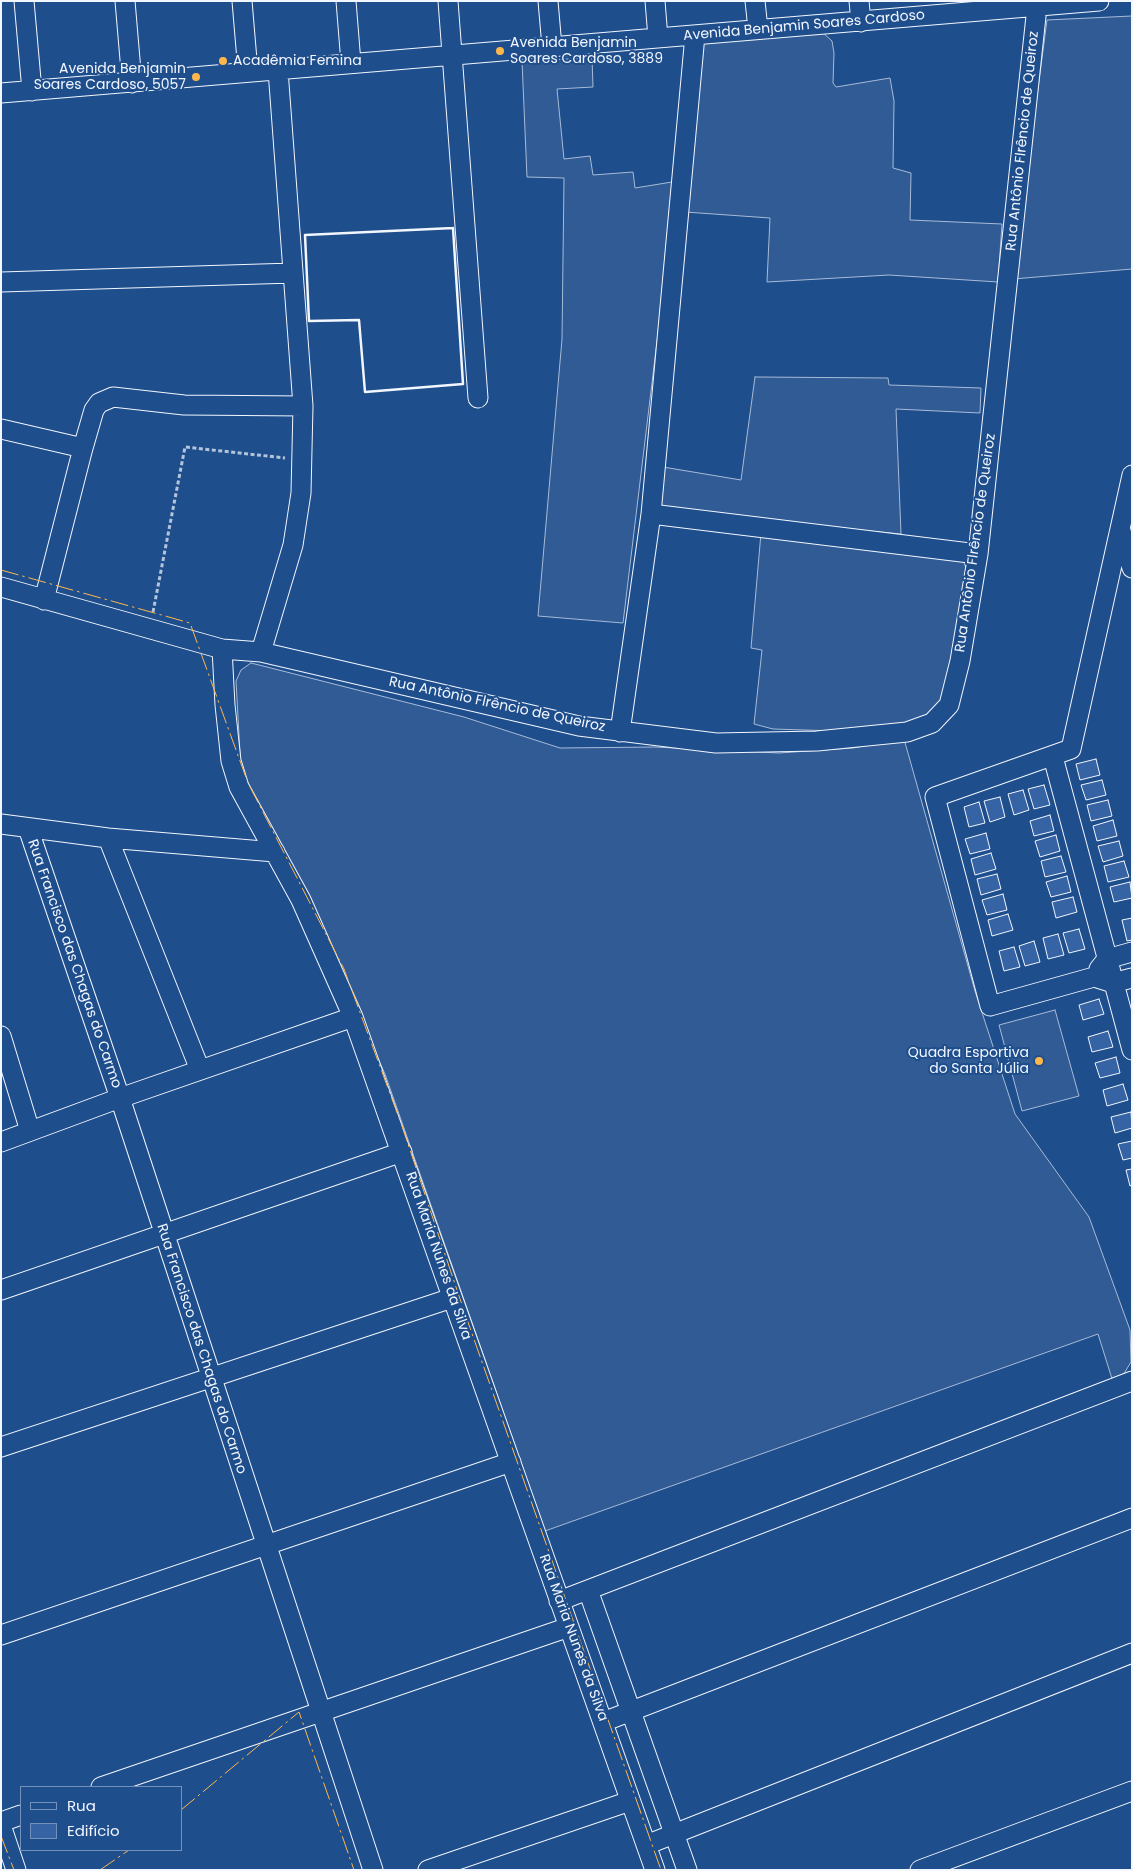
<!DOCTYPE html>
<meta charset="utf-8">
<style>
body{margin:0}
#map{position:relative;width:1133px;height:1871px;overflow:hidden;background:#1f4e8c;font-family:Poppins,sans-serif}
canvas{display:block}
.frame{position:absolute;inset:0;border:2px solid #f2f6ff;pointer-events:none}
.legend{position:absolute;left:20px;top:1786px;width:162px;height:65px;box-sizing:border-box;background:#1f4e8c;border:1px solid #7391ba;margin:0;padding:6px 9px;list-style:none;font-size:15px;color:#f2f6ff}
.legend li{display:flex;align-items:center;gap:10px;height:25px}
.legend b{width:25px;border:1px solid #7391ba}
</style>
<div id="map">
<canvas width="1133" height="1871"></canvas>
<div class="frame"></div>
<ul class="legend">
<li><b style="height:6px;background:#1f4e8c"></b>Rua</li>
<li><b style="height:14px;background:#3563a3"></b>Edifício</li>
</ul>
</div>
<script>
const ctx = document.querySelector('canvas').getContext('2d');
ctx.lineJoin = 'round';
function fill(path, color) {
  ctx.fillStyle = color;
  ctx.fill(path, 'evenodd');
}
function poly(rows) {
  const path = new Path2D();
  for (const r of rows) {
    path.moveTo(r[0], r[1]);
    for (let i = 2; i < r.length; i += 2) path.lineTo(r[i], r[i + 1]);
  }
  return path;
}
function strokePath(path, color, width, dash) {
  ctx.strokeStyle = color;
  ctx.lineWidth = width;
  ctx.lineCap = dash ? 'butt' : 'round';
  ctx.setLineDash(dash || []);
  ctx.stroke(path);
}
function write(font, color, halo, rows, align = 'center') {
  ctx.font = font + ' Poppins,sans-serif';
  ctx.lineWidth = 4;
  ctx.setLineDash([]);
  ctx.textBaseline = 'middle';
  ctx.strokeStyle = halo;
  ctx.fillStyle = color;
  for (const [text, x, y, turn = 0] of rows) {
    ctx.save();
    ctx.translate(x, y);
    ctx.rotate((+turn || 0) * Math.PI / 180);
    ctx.textAlign = isNaN(turn) ? turn : align;
    if (halo) ctx.strokeText(text, 0, 0);
    ctx.fillText(text, 0, 0);
    ctx.restore();
  }
}
const built = poly([
 [1132,16,1132,269,1013,279,1047,20,1132,16],
 [821,31,832,41,834,53,833,83,836,87,890,78,894,101,893,168,911,173,910,220,1002,224,998,282,889,275,767,282,770,218,685,212,698,44,821,31],
 [592,58,593,87,557,89,564,159,590,156,593,175,633,172,635,188,672,182,658,333,623,623,538,616,562,339,564,178,527,177,522,61,592,58],
 [755,377,888,378,889,385,981,388,980,413,896,409,901,534,658,510,663,467,741,480,755,377],
 [761,533,963,560,966,568,946,697,942,706,916,722,838,731,773,729,754,724,762,650,751,648,761,533],
 [251,663,464,717,560,748,655,747,779,753,853,748,904,739,975,991,1015,1114,1089,1217,1130,1330,1131,1362,1119,1382,1113,1382,1098,1334,545,1531,385,1074,293,867,264,823,241,771,236,681,241,670,251,663],
 [1055,1010,1079,1096,1022,1111,999,1025,1055,1010]
]);
fill(built, '#305b95');
strokePath(built, '#a8bbd7', 1);
const building = poly([
 [1096,759,1100,775,1080,780,1076,764,1096,759],
 [1102,780,1106,795,1086,800,1081,785,1102,780],
 [1044,785,1050,805,1034,809,1028,789,1044,785],
 [1023,790,1029,810,1014,815,1008,794,1023,790],
 [1000,797,1005,817,990,822,984,801,1000,797],
 [1108,800,1112,816,1091,821,1087,805,1108,800],
 [979,802,985,823,969,827,964,807,979,802],
 [1050,815,1054,831,1034,836,1030,821,1050,815],
 [1113,820,1117,836,1097,841,1093,826,1113,820],
 [986,833,990,849,970,854,965,839,986,833],
 [1056,835,1060,851,1040,857,1035,841,1056,835],
 [1119,841,1123,856,1103,862,1098,846,1119,841],
 [991,853,996,869,975,875,971,859,991,853],
 [1061,856,1066,872,1045,877,1041,861,1061,856],
 [1124,861,1129,877,1108,882,1104,866,1124,861],
 [997,874,1001,889,981,895,977,879,997,874],
 [1067,876,1071,892,1051,897,1046,882,1067,876],
 [1130,882,1132,898,1114,902,1110,887,1130,882],
 [1003,894,1007,910,987,915,982,900,1003,894],
 [1073,897,1077,912,1056,918,1052,902,1073,897],
 [1008,914,1013,930,992,936,988,920,1008,914],
 [1132,918,1132,940,1127,941,1122,920,1132,918],
 [1079,929,1085,949,1069,953,1063,933,1079,929],
 [1058,934,1064,955,1048,959,1043,938,1058,934],
 [1034,941,1040,962,1025,966,1019,946,1034,941],
 [1014,947,1020,967,1004,971,999,951,1014,947],
 [1099,999,1104,1014,1083,1020,1079,1005,1099,999],
 [1108,1031,1113,1047,1092,1052,1088,1037,1108,1031],
 [1116,1057,1120,1073,1100,1078,1095,1063,1116,1057],
 [1123,1084,1128,1100,1107,1106,1103,1090,1123,1084],
 [1131,1112,1132,1128,1115,1133,1111,1117,1131,1112],
 [1132,1141,1132,1158,1123,1160,1118,1144,1132,1141],
 [1132,1169,1132,1185,1130,1186,1126,1170,1132,1169]
]);
fill(building, '#3563a3');
strokePath(building, '#f2f6ff', 1);
const minor = poly([
 [24,1,32,91],
 [125,1,132,83],
 [242,1,248,72],
 [346,1,351,63],
 [448,1,478,398],
 [548,1,552,47],
 [655,1,658,38],
 [755,1,758,29],
 [859,1,861,22],
 [1,93,1099,1],
 [1,282,293,273],
 [1,429,83,448],
 [1132,475,1071,749,935,797,990,1006,1094,977,1113,983,1132,978],
 [651,514,978,554],
 [1121,531,1132,568],
 [1,587,222,649,261,652,579,726,716,743,817,741,907,732,932,723,949,705,960,661,978,554,1037,7],
 [44,600,83,448,94,410,99,403,113,397,184,405,303,406],
 [222,649,225,705,231,761,239,787,301,900,353,1017,655,1870],
 [261,652,293,545,301,493,303,406,278,70],
 [620,732,651,514,695,35],
 [1053,757,1132,1050],
 [1,824,108,838,275,852],
 [28,828,120,1098,373,1870],
 [108,838,200,1070],
 [1099,969,1107,959,1132,952],
 [1,1036,30,1131],
 [1,1142,120,1098,353,1017],
 [1,1290,402,1152],
 [1,1447,452,1298],
 [588,1590,687,1870],
 [559,1601,1132,1381],
 [1,1635,511,1462],
 [603,1722,1132,1518],
 [101,1787,569,1627],
 [1,1822,21,1815],
 [1,1825,16,1870],
 [646,1845,1132,1653],
 [428,1870,630,1801],
 [920,1870,1132,1791]
]);
strokePath(minor, '#f2f6ff', 21);
strokePath(poly([
 [153,612,185,447,285,458]
]), '#b3c4dc', 3, [4, 2.5]);
strokePath(minor, '#1f4e8c', 19);
strokePath(poly([
 [453,228,463,384,365,392,359,320,309,321,305,235,453,228]
]), '#f2f6ff', 2.5);
strokePath(poly([
 [1,570,190,623,248,783,344,969,402,1126,463,1308,661,1870],
 [181,1810,299,1712,354,1870],
 [1,1836,14,1870],
 [100,1870,129,1850]
]), '#ffb74d', 1, [18, 4, 2.5, 4]);
for (const [x, y, r, color] of [
 [500,51,5,"#ffb74d"],
 [223,61,5,"#ffb74d"],
 [196,77,5,"#ffb74d"],
 [1039,1061,5,"#ffb74d"]
]) {
  const dot = new Path2D();
  dot.arc(x, y, r, 0, 2 * Math.PI);
  ctx.fillStyle = color;
  ctx.fill(dot);
  strokePath(dot, '#1f4e8c', 2);
}
write('14px', '#f2f6ff', '#1f4e8c', [
 ["Avenida Benjamin Soares Cardoso",804,26,-5],
 ["Rua Antônio Flrêncio de Queiroz",1023,141,-84],
 ["Rua Antônio Flrêncio de Queiroz",976,543,-82],
 ["Rua Antônio Flrêncio de Queiroz",497,705,12],
 ["Rua Francisco das Chagas do Carmo",74,964,71],
 ["Rua Maria Nunes da Silva",438,1256,71],
 ["Rua Francisco das Chagas do Carmo",201,1349,72],
 ["Rua Maria Nunes da Silva",573,1638,70]
]);
write('14px', '#f2f6ff', '#1f4e8c', [
 ["Avenida Benjamin",510,43],
 ["Soares Cardoso, 3889",510,59],
 ["Acadêmia Femina",233,61],
 ["Avenida Benjamin",186,69,"right"],
 ["Soares Cardoso, 5057",186,85,"right"],
 ["Quadra Esportiva",1029,1053,"right"],
 ["do Santa Júlia",1029,1069,"right"]
], 'left');
</script>
